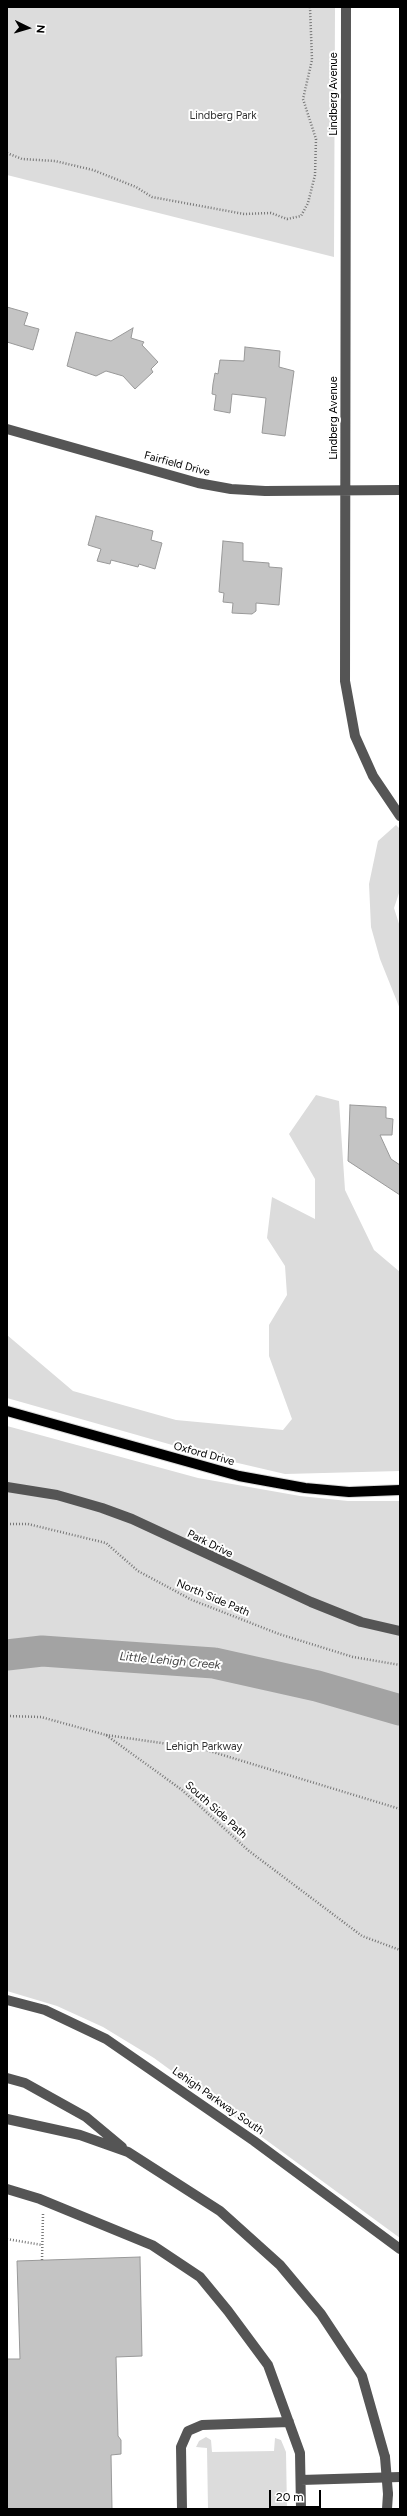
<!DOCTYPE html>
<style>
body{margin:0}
#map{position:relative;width:407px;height:2516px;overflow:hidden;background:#fff;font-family:Figtree,sans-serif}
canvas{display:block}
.frame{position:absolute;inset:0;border:8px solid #000;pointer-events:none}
.north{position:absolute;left:8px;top:8px;width:40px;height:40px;-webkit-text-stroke:3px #fff;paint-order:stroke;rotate:95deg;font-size:11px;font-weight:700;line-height:16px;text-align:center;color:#000}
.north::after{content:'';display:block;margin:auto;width:14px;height:18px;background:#000;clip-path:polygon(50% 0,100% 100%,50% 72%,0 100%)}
.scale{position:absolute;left:269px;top:2490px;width:52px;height:18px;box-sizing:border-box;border:2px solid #000;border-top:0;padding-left:5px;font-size:12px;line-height:14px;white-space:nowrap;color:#000;-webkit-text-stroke:3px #fff;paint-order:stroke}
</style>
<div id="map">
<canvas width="407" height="2516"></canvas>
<div class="frame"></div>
<div class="north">N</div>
<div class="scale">20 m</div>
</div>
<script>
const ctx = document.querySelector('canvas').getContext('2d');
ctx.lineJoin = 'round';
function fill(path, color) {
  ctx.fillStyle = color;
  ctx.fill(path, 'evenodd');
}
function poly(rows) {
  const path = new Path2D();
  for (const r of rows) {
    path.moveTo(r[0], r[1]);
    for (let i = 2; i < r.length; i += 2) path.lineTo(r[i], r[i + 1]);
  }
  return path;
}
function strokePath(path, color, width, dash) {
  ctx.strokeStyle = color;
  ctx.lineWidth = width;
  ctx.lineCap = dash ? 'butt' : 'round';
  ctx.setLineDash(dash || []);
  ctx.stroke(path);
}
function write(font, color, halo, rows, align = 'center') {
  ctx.font = font + ' Figtree,sans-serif';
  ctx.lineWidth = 4;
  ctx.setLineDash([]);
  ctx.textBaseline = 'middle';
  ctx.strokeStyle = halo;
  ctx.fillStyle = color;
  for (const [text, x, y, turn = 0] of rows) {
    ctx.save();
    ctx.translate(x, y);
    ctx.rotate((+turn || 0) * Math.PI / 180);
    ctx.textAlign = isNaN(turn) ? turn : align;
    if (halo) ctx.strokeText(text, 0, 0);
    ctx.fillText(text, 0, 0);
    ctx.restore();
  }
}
fill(poly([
 [7,7,335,7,334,257,7,175],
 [396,825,400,829,400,890,394,908,400,927,400,1009,380,959,371,927,369,884,378,841],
 [316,1095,339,1101,345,1190,374,1250,400,1272,400,1471,285,1474,225,1460,7,1398,7,1335,73,1391,176,1420,283,1430,292,1419,269,1356,269,1325,287,1295,285,1266,267,1238,272,1197,315,1219,315,1179,289,1134],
 [7,1426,198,1478,300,1496,348,1501,400,1501,400,2238,154,2058,103,2027,57,2006,7,1991],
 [206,2437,211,2440,212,2452,274,2451,275,2438,281,2440,286,2452,287,2509,208,2509,207,2448,196,2447,199,2441]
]), '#dcdcdc');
strokePath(poly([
 [7,1655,42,1651,214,1663,317,1686,400,1710]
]), '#a3a3a3', 31);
const building = poly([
 [7,307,28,313,24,325,39,329,33,350,7,342,7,307],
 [133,328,131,338,144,342,142,345,158,362,151,369,153,372,135,389,123,376,106,371,96,376,67,366,76,332,111,341,133,328],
 [245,347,280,351,279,367,294,371,285,436,262,433,266,398,232,394,230,413,214,410,216,395,212,394,213,384,215,373,218,374,220,360,244,361,245,347],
 [96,516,153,531,151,540,162,543,155,569,139,564,138,567,111,560,110,564,97,561,101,549,88,545,96,516],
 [223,541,243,543,243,561,269,563,269,567,282,568,279,605,256,603,256,611,252,614,232,613,233,603,223,602,224,593,219,592,223,541],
 [350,1105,386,1107,386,1118,393,1119,392,1135,380,1135,391,1159,400,1165,400,1195,348,1161,350,1105],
 [140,2257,142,2356,116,2357,118,2436,121,2440,121,2454,111,2455,112,2509,7,2509,7,2359,20,2359,17,2261,140,2257]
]);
fill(building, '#c4c4c4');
strokePath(building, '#999', 1);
const major = poly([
 [7,1411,239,1476,305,1488,349,1492,400,1490]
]);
strokePath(major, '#dbdbdb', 12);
strokePath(poly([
 [7,153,22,159,55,161,93,170,136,187,152,197,244,214,271,213,287,219,301,216,308,203,315,175,316,139,303,99,312,60,310,7],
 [7,1524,28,1524,106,1543,138,1571,192,1600,279,1634,353,1657,400,1665],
 [7,1716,41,1717,106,1735,182,1790,249,1851,362,1936,400,1950],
 [106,1735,203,1749,400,1809],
 [7,2239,42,2245],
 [42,2260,43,2214]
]), '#777', 2.5, [1, 2]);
strokePath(poly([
 [346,7,345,681,355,736,373,776,400,816],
 [7,429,198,483,231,489,265,491,400,490],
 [7,1487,57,1495,102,1508,132,1519,311,1602,361,1622,400,1631],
 [7,2000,45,2010,106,2039,254,2141,400,2249],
 [7,2078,25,2083,86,2117,122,2147],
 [7,2119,80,2135,128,2152,220,2211,280,2265,321,2314,362,2376,385,2457],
 [7,2189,40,2199,152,2245,200,2277,228,2311,268,2365,300,2453,301,2509],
 [301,2480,400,2477],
 [182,2509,181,2447,188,2431,202,2425,289,2422],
 [387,2509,388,2494]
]), '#555', 10);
strokePath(major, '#000', 10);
strokePath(poly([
 [385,2457,388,2494]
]), '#555', 10);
write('11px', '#000', '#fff', [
 ["Lindberg Avenue",334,94,-90],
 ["Lindberg Avenue",334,418,-90],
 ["Fairfield Drive",177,464,15],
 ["Oxford Drive",204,1454,15],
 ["Park Drive",210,1544,26],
 ["North Side Path",213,1598,23],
 ["South Side Path",216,1810,42],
 ["Lehigh Parkway South",218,2101,35]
]);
write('11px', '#333', '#fff', [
 ["Lindberg Park",223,116],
 ["Lehigh Parkway",204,1747]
]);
write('italic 12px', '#444', '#fff', [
 ["Little Lehigh Creek",170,1661,5]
]);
</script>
